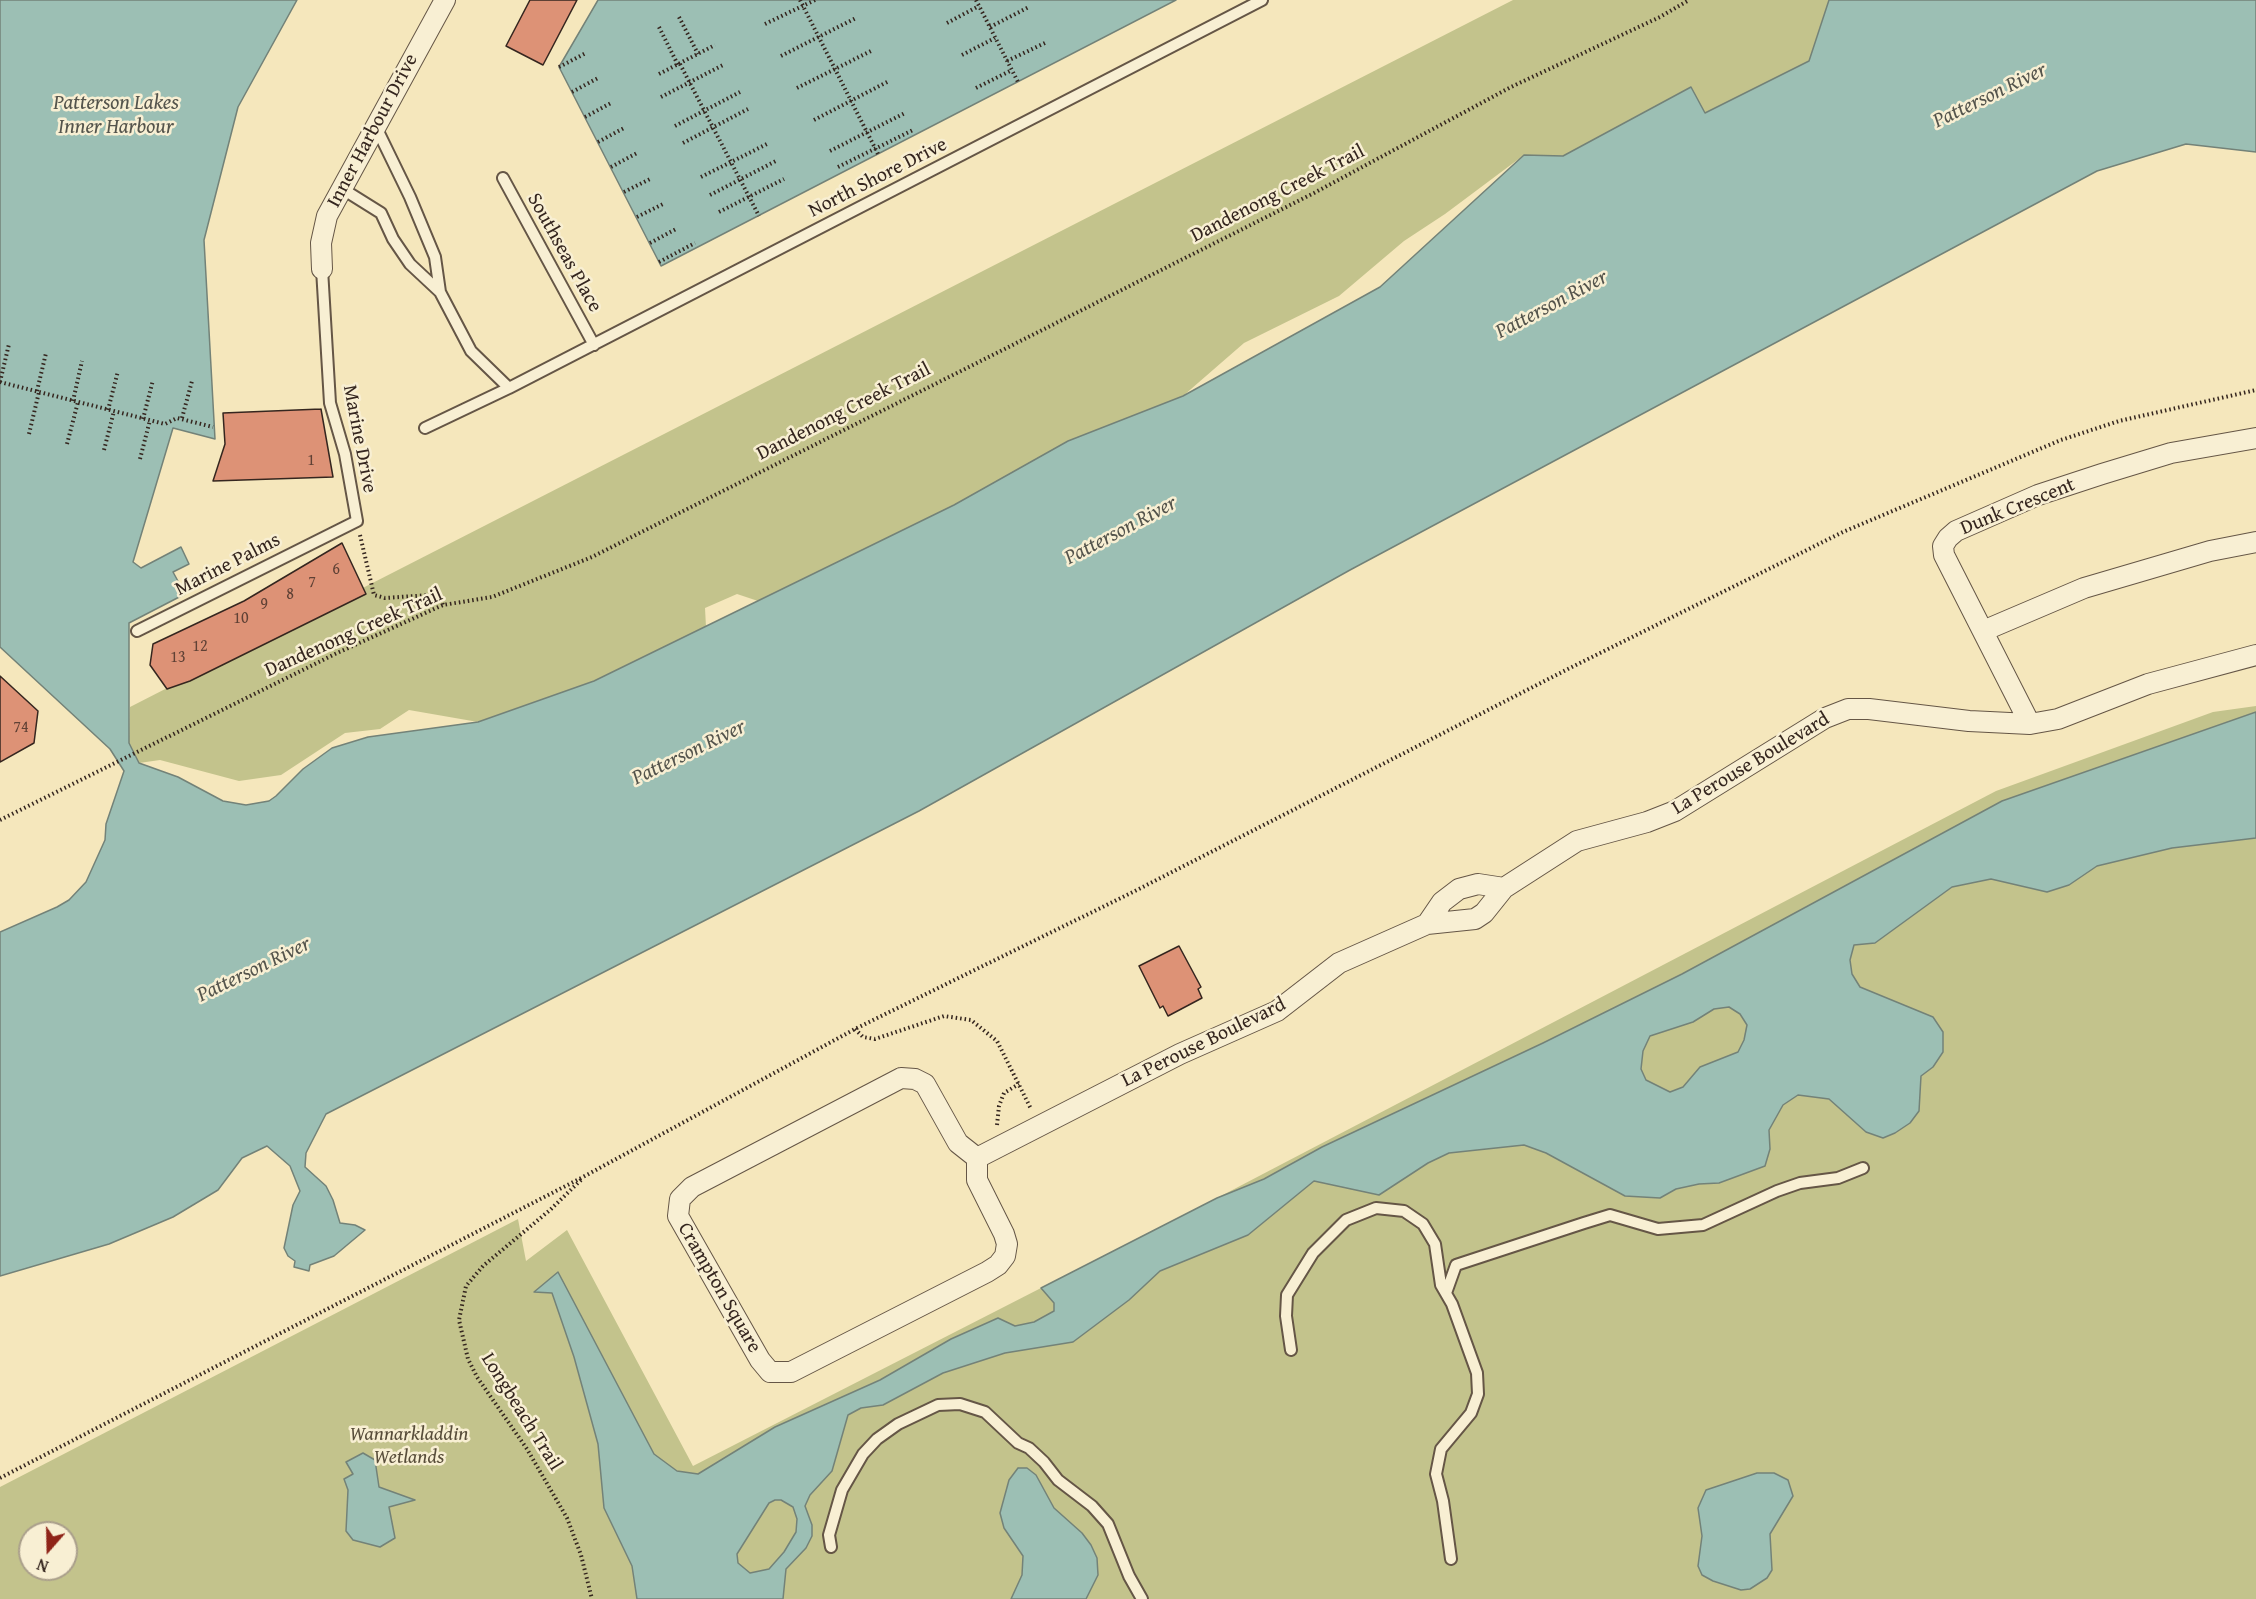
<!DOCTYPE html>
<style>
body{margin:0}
#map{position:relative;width:2256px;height:1599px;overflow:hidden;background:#f5e7bc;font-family:"Gentium Book Plus",serif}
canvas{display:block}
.north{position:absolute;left:18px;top:1521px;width:60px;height:60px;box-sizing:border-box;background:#f8efd3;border:2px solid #aa9f8b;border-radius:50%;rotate:200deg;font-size:16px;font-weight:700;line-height:24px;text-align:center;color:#35261f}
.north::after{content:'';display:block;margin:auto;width:21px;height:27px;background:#8f2418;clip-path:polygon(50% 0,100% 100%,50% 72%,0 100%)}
</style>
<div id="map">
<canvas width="2256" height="1599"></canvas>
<div class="north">N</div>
</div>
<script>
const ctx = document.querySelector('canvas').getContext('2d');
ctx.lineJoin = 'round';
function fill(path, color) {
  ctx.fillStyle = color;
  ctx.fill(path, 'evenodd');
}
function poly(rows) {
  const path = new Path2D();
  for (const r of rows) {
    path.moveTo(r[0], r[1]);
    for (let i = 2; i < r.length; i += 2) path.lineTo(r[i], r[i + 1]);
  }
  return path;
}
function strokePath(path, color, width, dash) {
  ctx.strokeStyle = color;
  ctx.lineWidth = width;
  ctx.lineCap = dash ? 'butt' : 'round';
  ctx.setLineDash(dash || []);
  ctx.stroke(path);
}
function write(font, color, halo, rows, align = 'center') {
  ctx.font = font + ' "Gentium Book Plus",serif';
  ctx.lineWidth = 5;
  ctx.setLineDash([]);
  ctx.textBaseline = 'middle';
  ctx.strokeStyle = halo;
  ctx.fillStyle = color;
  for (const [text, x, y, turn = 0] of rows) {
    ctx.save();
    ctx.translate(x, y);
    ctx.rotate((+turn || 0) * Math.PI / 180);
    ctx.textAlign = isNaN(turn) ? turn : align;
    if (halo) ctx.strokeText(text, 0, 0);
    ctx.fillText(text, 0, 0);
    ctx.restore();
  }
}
fill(poly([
 [1513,0,1829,0,1809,61,1705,113,1691,88,1563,156,1524,155,1445,214,1404,241,1339,296,1244,343,1183,396,1068,441,954,505,758,601,737,594,705,608,706,627,594,681,478,722,409,710,380,729,345,733,281,775,239,781,160,760,139,763,129,743,130,707],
 [2256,706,2256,1599,0,1599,0,1487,518,1219,526,1261,567,1230,693,1466,1217,1198,1996,791,2213,712],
 [30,1533,66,1533,66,1569,30,1569]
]), '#c3c38c');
const water = poly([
 [0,0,297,0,238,107,204,240,215,439,173,428,133,562,141,568,181,547,189,564,173,572,185,594,129,623,129,743,139,763,178,777,223,801,246,805,269,801,276,796,303,769,332,748,368,737,478,722,594,681,954,505,1068,441,1183,396,1380,287,1524,155,1563,156,1691,87,1705,113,1809,61,1829,0,2256,0,2256,152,2186,144,2097,171,1350,570,919,811,326,1114,306,1153,305,1167,326,1186,333,1200,340,1223,355,1225,365,1230,334,1256,310,1265,309,1271,294,1267,295,1261,288,1256,284,1248,293,1205,300,1191,290,1166,267,1146,242,1158,218,1190,173,1217,109,1244,0,1276,0,932,57,907,69,900,86,882,105,840,106,824,124,771,110,749,0,647,0,0],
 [598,0,1176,0,661,266,559,67,598,0],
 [2256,712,2256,838,2172,848,2097,866,2069,885,2047,892,1991,879,1952,887,1875,943,1854,945,1850,960,1852,974,1860,987,1933,1017,1943,1032,1943,1052,1933,1067,1921,1076,1919,1111,1910,1123,1895,1133,1883,1138,1866,1132,1829,1099,1798,1095,1783,1105,1769,1130,1770,1149,1765,1166,1719,1183,1699,1184,1676,1189,1660,1198,1625,1196,1546,1153,1524,1145,1449,1153,1428,1163,1379,1195,1314,1181,1248,1235,1160,1271,1129,1300,1073,1342,1005,1353,943,1373,883,1405,861,1408,848,1415,832,1471,810,1495,805,1506,812,1525,812,1536,806,1548,786,1569,783,1599,637,1599,632,1566,604,1508,598,1444,574,1357,552,1293,534,1292,558,1272,654,1454,677,1471,698,1474,775,1427,880,1380,951,1339,998,1318,1015,1326,1034,1322,1054,1311,1054,1303,1041,1288,1217,1198,1264,1179,1322,1147,1543,1043,1682,974,2002,801,2256,712],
 [1729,1007,1740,1014,1747,1025,1744,1040,1738,1052,1700,1067,1683,1087,1670,1092,1646,1080,1641,1069,1643,1051,1650,1036,1693,1022,1714,1009,1729,1007],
 [775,1500,781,1500,793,1507,797,1519,796,1532,784,1552,769,1569,750,1573,738,1563,737,1554,769,1503,775,1500],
 [363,1453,375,1460,379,1487,415,1500,389,1507,395,1538,380,1547,353,1540,346,1531,348,1490,344,1479,353,1474,346,1462,363,1453],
 [1018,1468,1027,1468,1036,1475,1054,1508,1082,1533,1091,1545,1097,1558,1098,1575,1086,1599,1011,1599,1022,1575,1023,1556,1004,1528,1000,1513,1009,1480,1018,1468],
 [1757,1473,1774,1473,1788,1480,1793,1496,1770,1534,1772,1570,1767,1578,1750,1589,1741,1590,1713,1581,1702,1575,1698,1566,1702,1536,1698,1508,1706,1490,1757,1473]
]);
fill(water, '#9cbfb4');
strokePath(water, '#738278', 1.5);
const building = poly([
 [530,0,577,0,543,65,506,46,530,0],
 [321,409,333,477,213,481,225,444,223,413,321,409],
 [342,543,366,594,190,681,167,689,150,665,153,644,244,601,342,543],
 [0,676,38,711,34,743,0,762,0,676],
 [1179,946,1201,987,1198,989,1202,998,1168,1016,1163,1006,1160,1008,1139,966,1179,946]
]);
fill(building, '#dd9276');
strokePath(building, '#35261f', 1.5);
const service = poly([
 [375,125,410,197,435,257,440,292,471,351,509,388],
 [503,178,594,345],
 [341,188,381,213,393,239,410,264,440,292],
 [425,428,509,388,1262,0],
 [137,631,357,521,345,454,330,403,322,269],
 [1446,1293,1456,1265,1584,1223,1610,1215,1658,1229,1703,1225,1777,1191,1800,1183,1838,1178,1863,1168],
 [1291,1350,1286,1316,1287,1295,1313,1253,1346,1220,1376,1208,1404,1211,1423,1224,1435,1244,1441,1285,1452,1304,1477,1373,1478,1394,1471,1413,1441,1449,1436,1474,1443,1501,1451,1559],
 [831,1547,829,1535,842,1490,863,1454,877,1439,898,1424,938,1405,960,1404,985,1412,1018,1443,1029,1448,1044,1462,1058,1480,1092,1506,1108,1524,1129,1576,1142,1599]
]);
const minor = poly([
 [322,269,321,243,327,216,445,0],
 [1983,631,2084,588,2210,551,2256,542],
 [2030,724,1944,555,1943,546,1948,538,1956,531,2038,495,2102,474,2171,453,2256,438],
 [1427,924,1442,902,1459,889,1478,884,1504,888],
 [901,1078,915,1079,925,1084,958,1143,977,1158,977,1180,1004,1234,1007,1244,1005,1256,998,1265,987,1272,791,1372,770,1372,760,1360,678,1216,680,1199,692,1187,901,1078],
 [977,1158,1180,1054,1277,1011,1339,963,1427,924,1475,919,1484,913,1504,888,1577,841,1647,822,1675,811,1825,718,1848,709,1869,709,1969,721,2030,724,2058,719,2148,684,2256,655]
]);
strokePath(service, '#655646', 14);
strokePath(minor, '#655646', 22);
strokePath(poly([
 [800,0,878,154],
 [976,0,1018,82],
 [679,17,698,54],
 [947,23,979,6],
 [765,24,815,0],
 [659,27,678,65],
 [990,27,1029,7],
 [962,55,995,38],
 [781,56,856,18],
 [1007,61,1047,42],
 [680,64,759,216],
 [559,67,586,53],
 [659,74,715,45],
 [797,88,873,50],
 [976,88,1012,70],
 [572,92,598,78],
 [661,97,725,64],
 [585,117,611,103],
 [814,120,889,81],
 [675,126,740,92],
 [598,142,624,128],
 [683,143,748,109],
 [830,151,905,113],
 [611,167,637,153],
 [838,167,913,130],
 [701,177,767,144],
 [624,192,650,179],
 [710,195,776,161],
 [719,212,784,179],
 [637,217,663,204],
 [650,243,676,229],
 [659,262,695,243],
 [0,382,165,424,177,418,213,427],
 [0,382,9,344],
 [37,391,46,353],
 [73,401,82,361],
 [108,410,118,371],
 [182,418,192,381],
 [143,419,153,380],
 [29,434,39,392],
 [67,444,78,402],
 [104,450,114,411],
 [140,459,150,420],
 [360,535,374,595,385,598,430,595,440,597,443,605],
 [0,820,335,654,443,605,492,597,592,557,1314,193,1511,87,1660,17,1689,0],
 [855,1029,863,1037,875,1039,944,1016,971,1020,997,1041,1031,1109],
 [997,1125,999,1106,1004,1093,1019,1084],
 [581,1180,550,1210,483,1266,466,1286,459,1320,468,1359,477,1377,527,1449,567,1518,581,1555,592,1599],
 [0,1478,583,1177,855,1029,1135,891,1568,669,1845,531,2061,440,2119,421,2256,390]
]), '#35261f', 4, [1.5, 3]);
strokePath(service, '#f8efd3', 10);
strokePath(minor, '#f8efd3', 20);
write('16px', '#5f4135', null, [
 ["1",311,461],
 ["6",336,570],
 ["7",312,583],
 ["8",290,595],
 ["9",264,605],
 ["10",241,619],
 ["12",200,647],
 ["13",178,658],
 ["74",21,728]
]);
write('20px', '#35261f', '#f8efd3', [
 ["Inner Harbour Drive",373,131,-62],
 ["North Shore Drive",878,178,-27],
 ["Dandenong Creek Trail",1278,194,-27],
 ["Southseas Place",564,253,61],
 ["Dandenong Creek Trail",844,412,-27],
 ["Marine Drive",359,439,79],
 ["Dunk Crescent",2018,507,-22],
 ["Marine Palms",228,565,-27],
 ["Dandenong Creek Trail",354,633,-24],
 ["La Perouse Boulevard",1751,764,-31],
 ["La Perouse Boulevard",1204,1043,-26],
 ["Crampton Square",719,1288,60],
 ["Longbeach Trail",521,1412,58]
]);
write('italic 20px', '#584d3a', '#f8efd3', [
 ["Wannarkladdin",409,1435],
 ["Wetlands",409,1458]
]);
write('italic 21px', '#54544c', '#f8efd3', [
 ["Patterson River",1990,96,-26],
 ["Patterson Lakes",116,104],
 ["Inner Harbour",116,128],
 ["Patterson River",1552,305,-28],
 ["Patterson River",1121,531,-28],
 ["Patterson River",689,753,-26],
 ["Patterson River",254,970,-26]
]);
</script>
